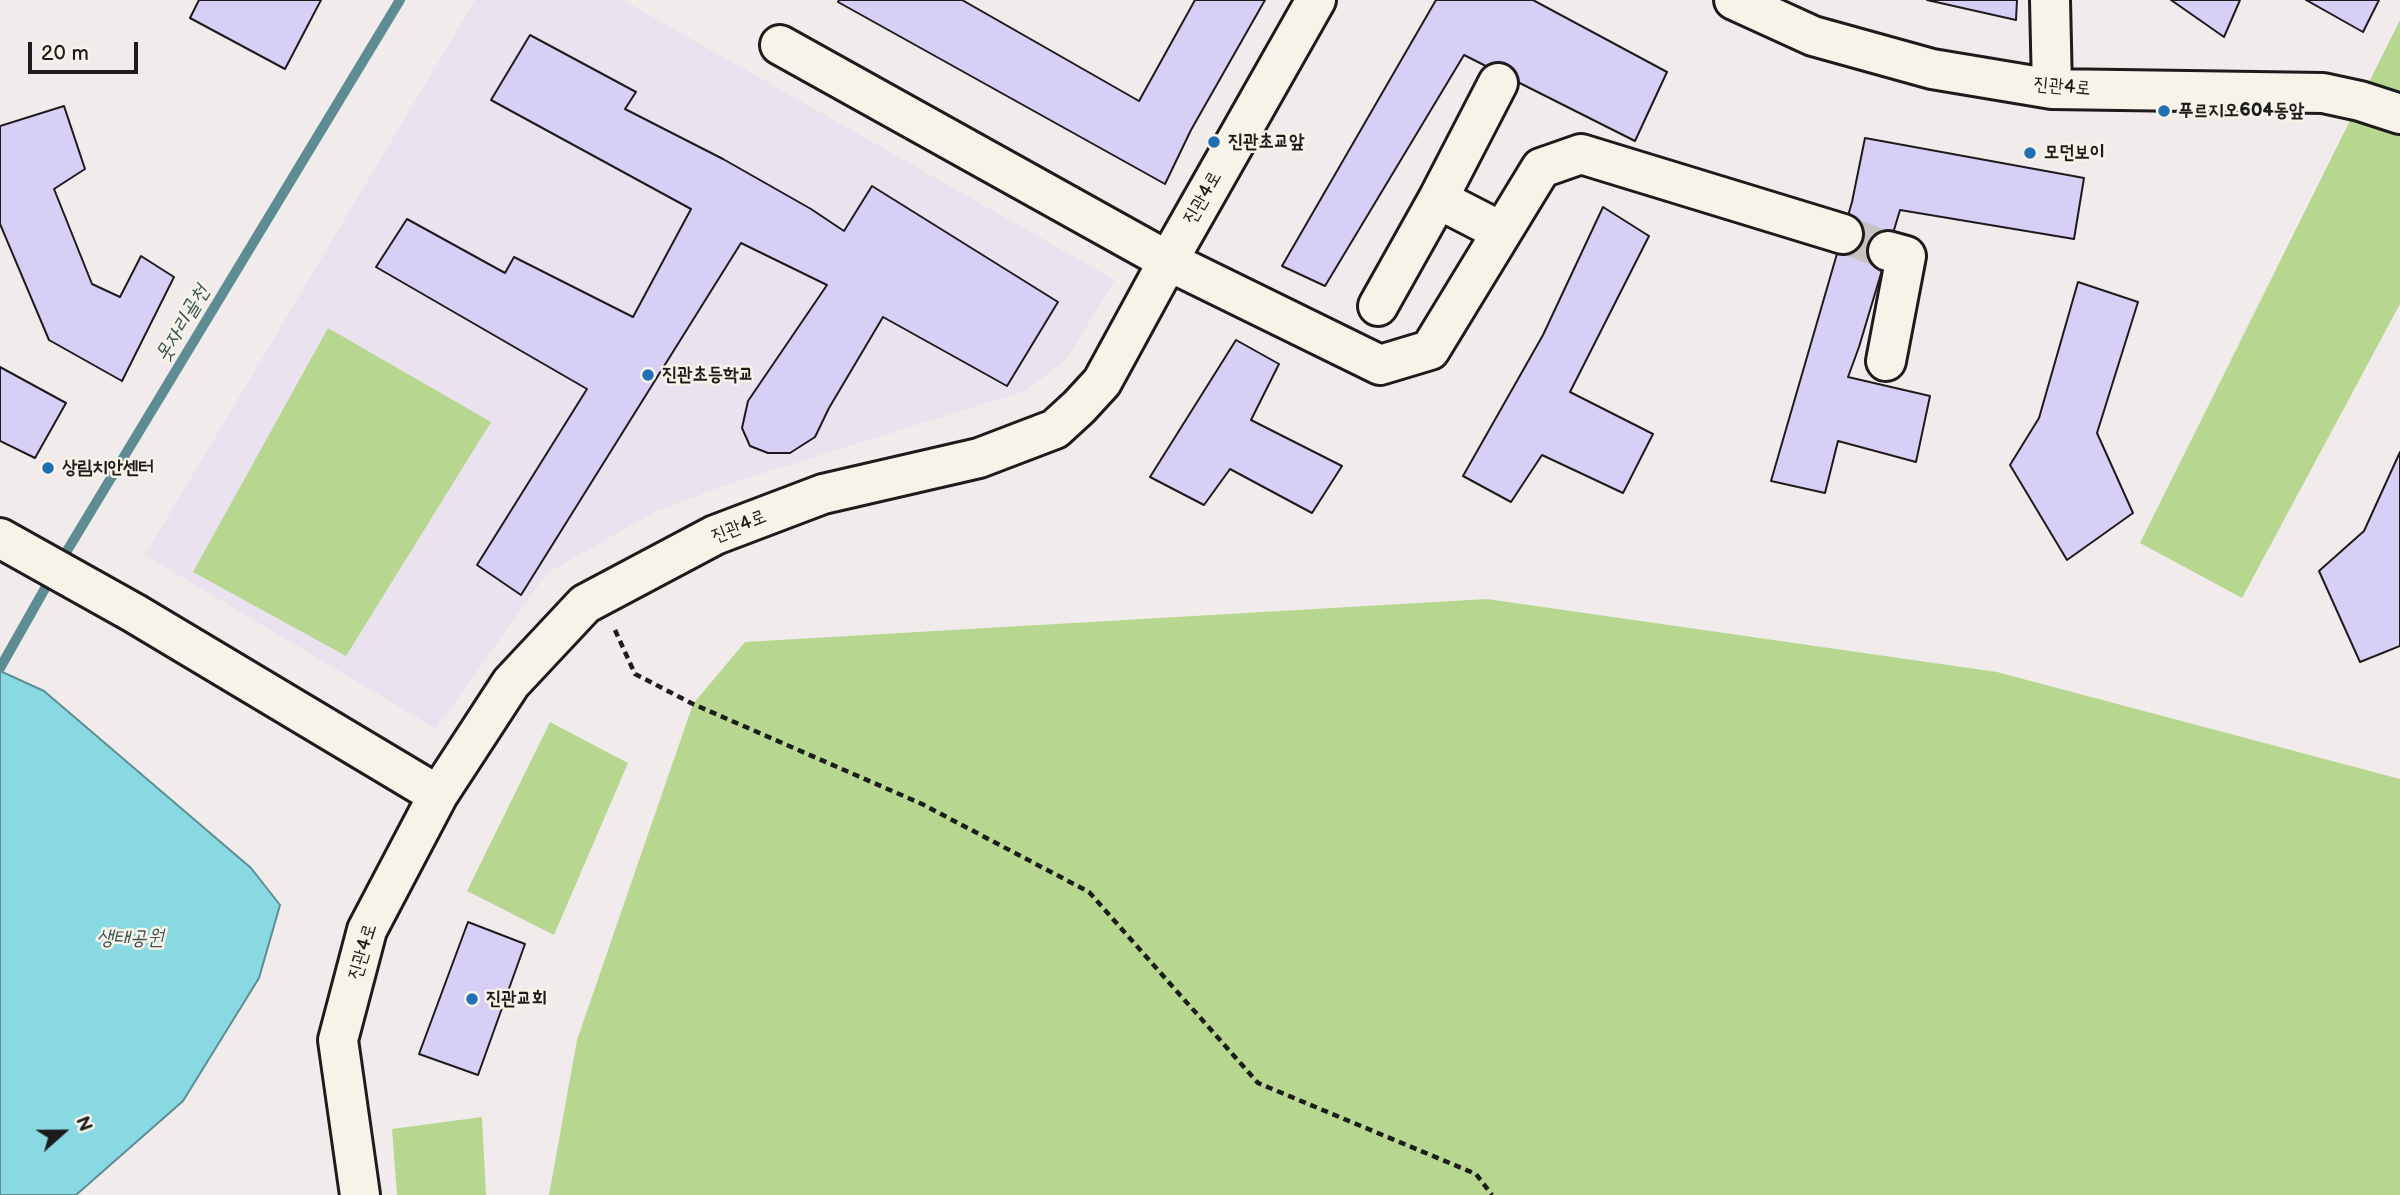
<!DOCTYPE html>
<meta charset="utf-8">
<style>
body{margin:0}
#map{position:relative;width:2400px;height:1195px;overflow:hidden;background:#f1eceb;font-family:"Balsamiq Sans",sans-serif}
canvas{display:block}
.north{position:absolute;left:28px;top:1097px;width:70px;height:70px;-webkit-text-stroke:5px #f7f3e8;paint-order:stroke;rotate:69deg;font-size:19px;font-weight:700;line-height:28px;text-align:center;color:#1c1c1c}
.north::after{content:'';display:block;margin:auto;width:24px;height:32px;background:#1c1c1c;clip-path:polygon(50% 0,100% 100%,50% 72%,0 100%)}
.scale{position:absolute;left:28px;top:42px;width:110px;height:32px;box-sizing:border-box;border:4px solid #1c1c1c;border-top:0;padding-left:9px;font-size:21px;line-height:24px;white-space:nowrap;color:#1c1c1c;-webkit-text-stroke:5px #f7f3e8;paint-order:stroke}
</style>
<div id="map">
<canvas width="2400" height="1195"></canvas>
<div class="north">N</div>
<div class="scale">20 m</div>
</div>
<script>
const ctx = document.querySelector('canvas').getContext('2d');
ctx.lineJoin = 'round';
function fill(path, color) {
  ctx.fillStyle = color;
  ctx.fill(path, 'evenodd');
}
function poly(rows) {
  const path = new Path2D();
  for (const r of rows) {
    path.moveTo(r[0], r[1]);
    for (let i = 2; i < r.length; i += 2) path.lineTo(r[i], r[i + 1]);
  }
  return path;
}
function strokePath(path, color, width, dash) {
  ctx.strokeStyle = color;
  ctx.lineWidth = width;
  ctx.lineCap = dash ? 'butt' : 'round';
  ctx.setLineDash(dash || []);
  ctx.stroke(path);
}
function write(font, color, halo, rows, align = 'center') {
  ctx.font = font + ' "Balsamiq Sans","Poor Story",sans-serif';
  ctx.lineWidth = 5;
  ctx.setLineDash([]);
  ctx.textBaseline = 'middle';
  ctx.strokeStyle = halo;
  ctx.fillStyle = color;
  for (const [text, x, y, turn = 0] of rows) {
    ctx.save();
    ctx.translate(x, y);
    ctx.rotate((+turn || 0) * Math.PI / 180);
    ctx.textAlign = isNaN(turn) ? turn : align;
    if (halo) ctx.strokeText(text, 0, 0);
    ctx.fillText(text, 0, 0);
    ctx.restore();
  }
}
fill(poly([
 [475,0,623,0,1115,280,1066,360,1025,391,735,482,657,511,547,573,436,729,145,555]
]), '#eae3ef');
fill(poly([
 [2400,20,2400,304,2242,598,2140,543],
 [328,328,491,422,346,656,193,572],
 [1487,599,1997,672,2400,779,2400,1195,549,1195,577,1040,693,704,745,642],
 [550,722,628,763,554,935,467,891],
 [482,1117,486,1195,397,1195,392,1129]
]), '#b7d790');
const water = poly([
 [0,671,44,691,251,868,280,905,259,978,183,1101,76,1195,0,1195,0,671]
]);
fill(water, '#88d9e2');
strokePath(water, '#5d8d93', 2);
strokePath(poly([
 [0,668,56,569,400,0]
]), '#5d8d93', 10);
const building = poly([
 [199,0,321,0,285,69,190,18,199,0],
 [839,0,962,0,1139,101,1195,0,1265,0,1191,130,1165,184,838,2,839,0],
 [1436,0,1533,0,1667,72,1635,141,1464,55,1325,286,1282,266,1436,0],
 [1927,0,2017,0,2016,20,1927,0],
 [2171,0,2240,0,2224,37,2171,0],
 [2306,0,2379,0,2363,32,2306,0],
 [530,35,636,92,625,109,723,159,811,209,844,231,872,186,1058,302,1007,386,883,317,829,408,815,437,790,453,768,453,750,446,742,428,748,401,827,285,741,243,521,595,477,565,587,389,376,267,407,219,505,273,514,257,633,317,691,209,491,100,530,35],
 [64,106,85,169,54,189,92,284,120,297,141,256,174,277,122,381,49,340,0,224,0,126,64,106],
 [1865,138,2084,178,2074,239,1900,210,1859,347,1848,377,1930,396,1916,462,1838,441,1825,493,1771,481,1852,202,1865,138],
 [1603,207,1649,236,1570,392,1653,434,1623,493,1542,455,1511,502,1463,476,1543,335,1603,207],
 [2078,282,2138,302,2097,433,2133,513,2067,560,2010,465,2039,418,2078,282],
 [1236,340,1279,364,1251,420,1342,466,1312,513,1230,469,1204,505,1150,477,1236,340],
 [0,367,66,403,35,458,0,441,0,367],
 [2400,452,2400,646,2360,662,2319,571,2364,531,2400,452],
 [468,922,525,944,478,1075,419,1054,468,922]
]);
fill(building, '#d8cff7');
strokePath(building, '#1c1c1c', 2);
strokePath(poly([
 [1843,234,1888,251]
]), '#c6c2c2', 38, [38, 19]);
const minor = poly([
 [1734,0,1813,36,1932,69,2052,89,2323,93,2360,101,2400,114],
 [2050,0,2052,89],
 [780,45,1168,261,1380,365,1430,350,1541,168,1581,154,1843,234],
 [1438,199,1502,232],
 [1378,306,1438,199,1498,83],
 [1886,361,1906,256,1888,251],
 [0,538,134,613,438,795],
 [360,1195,338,1040,367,930,438,795,511,683,585,604,715,535,823,494,979,458,1055,429,1079,407,1102,382,1168,261,1316,0]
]);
strokePath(minor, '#1c1c1c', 44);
strokePath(poly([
 [615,630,635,674,693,704,922,804,1089,892,1258,1083,1476,1174,1492,1195]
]), '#1c1c1c', 4.5, [7, 5]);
strokePath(minor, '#f7f3e8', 38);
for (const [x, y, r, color] of [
 [2164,111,7,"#1f6fb2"],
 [1214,142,7,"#1f6fb2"],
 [2030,153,7,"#1f6fb2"],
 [648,375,7,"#1f6fb2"],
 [48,468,7,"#1f6fb2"],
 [472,999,7,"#1f6fb2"]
]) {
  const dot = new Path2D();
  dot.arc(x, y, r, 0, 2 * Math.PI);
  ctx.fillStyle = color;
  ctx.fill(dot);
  strokePath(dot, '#f7f3e8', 2.5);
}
write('19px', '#1c1c1c', '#f7f3e8', [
 ["진관4로",2062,87,5],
 ["진관4로",1203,198,-60],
 ["진관4로",739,527,-22],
 ["진관4로",363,952,-73]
]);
write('bold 19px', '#1c1c1c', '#f7f3e8', [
 ["푸르지오604동앞",2178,111],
 ["진관초교앞",1228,142],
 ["모던보이",2044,153],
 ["진관초등학교",662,375],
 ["상림치안센터",62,468],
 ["진관교회",486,999]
], 'left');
write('italic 21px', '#3c5557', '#f7f3e8', [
 ["못자리골천",183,324,-59],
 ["생태공원",130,939]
]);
</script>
